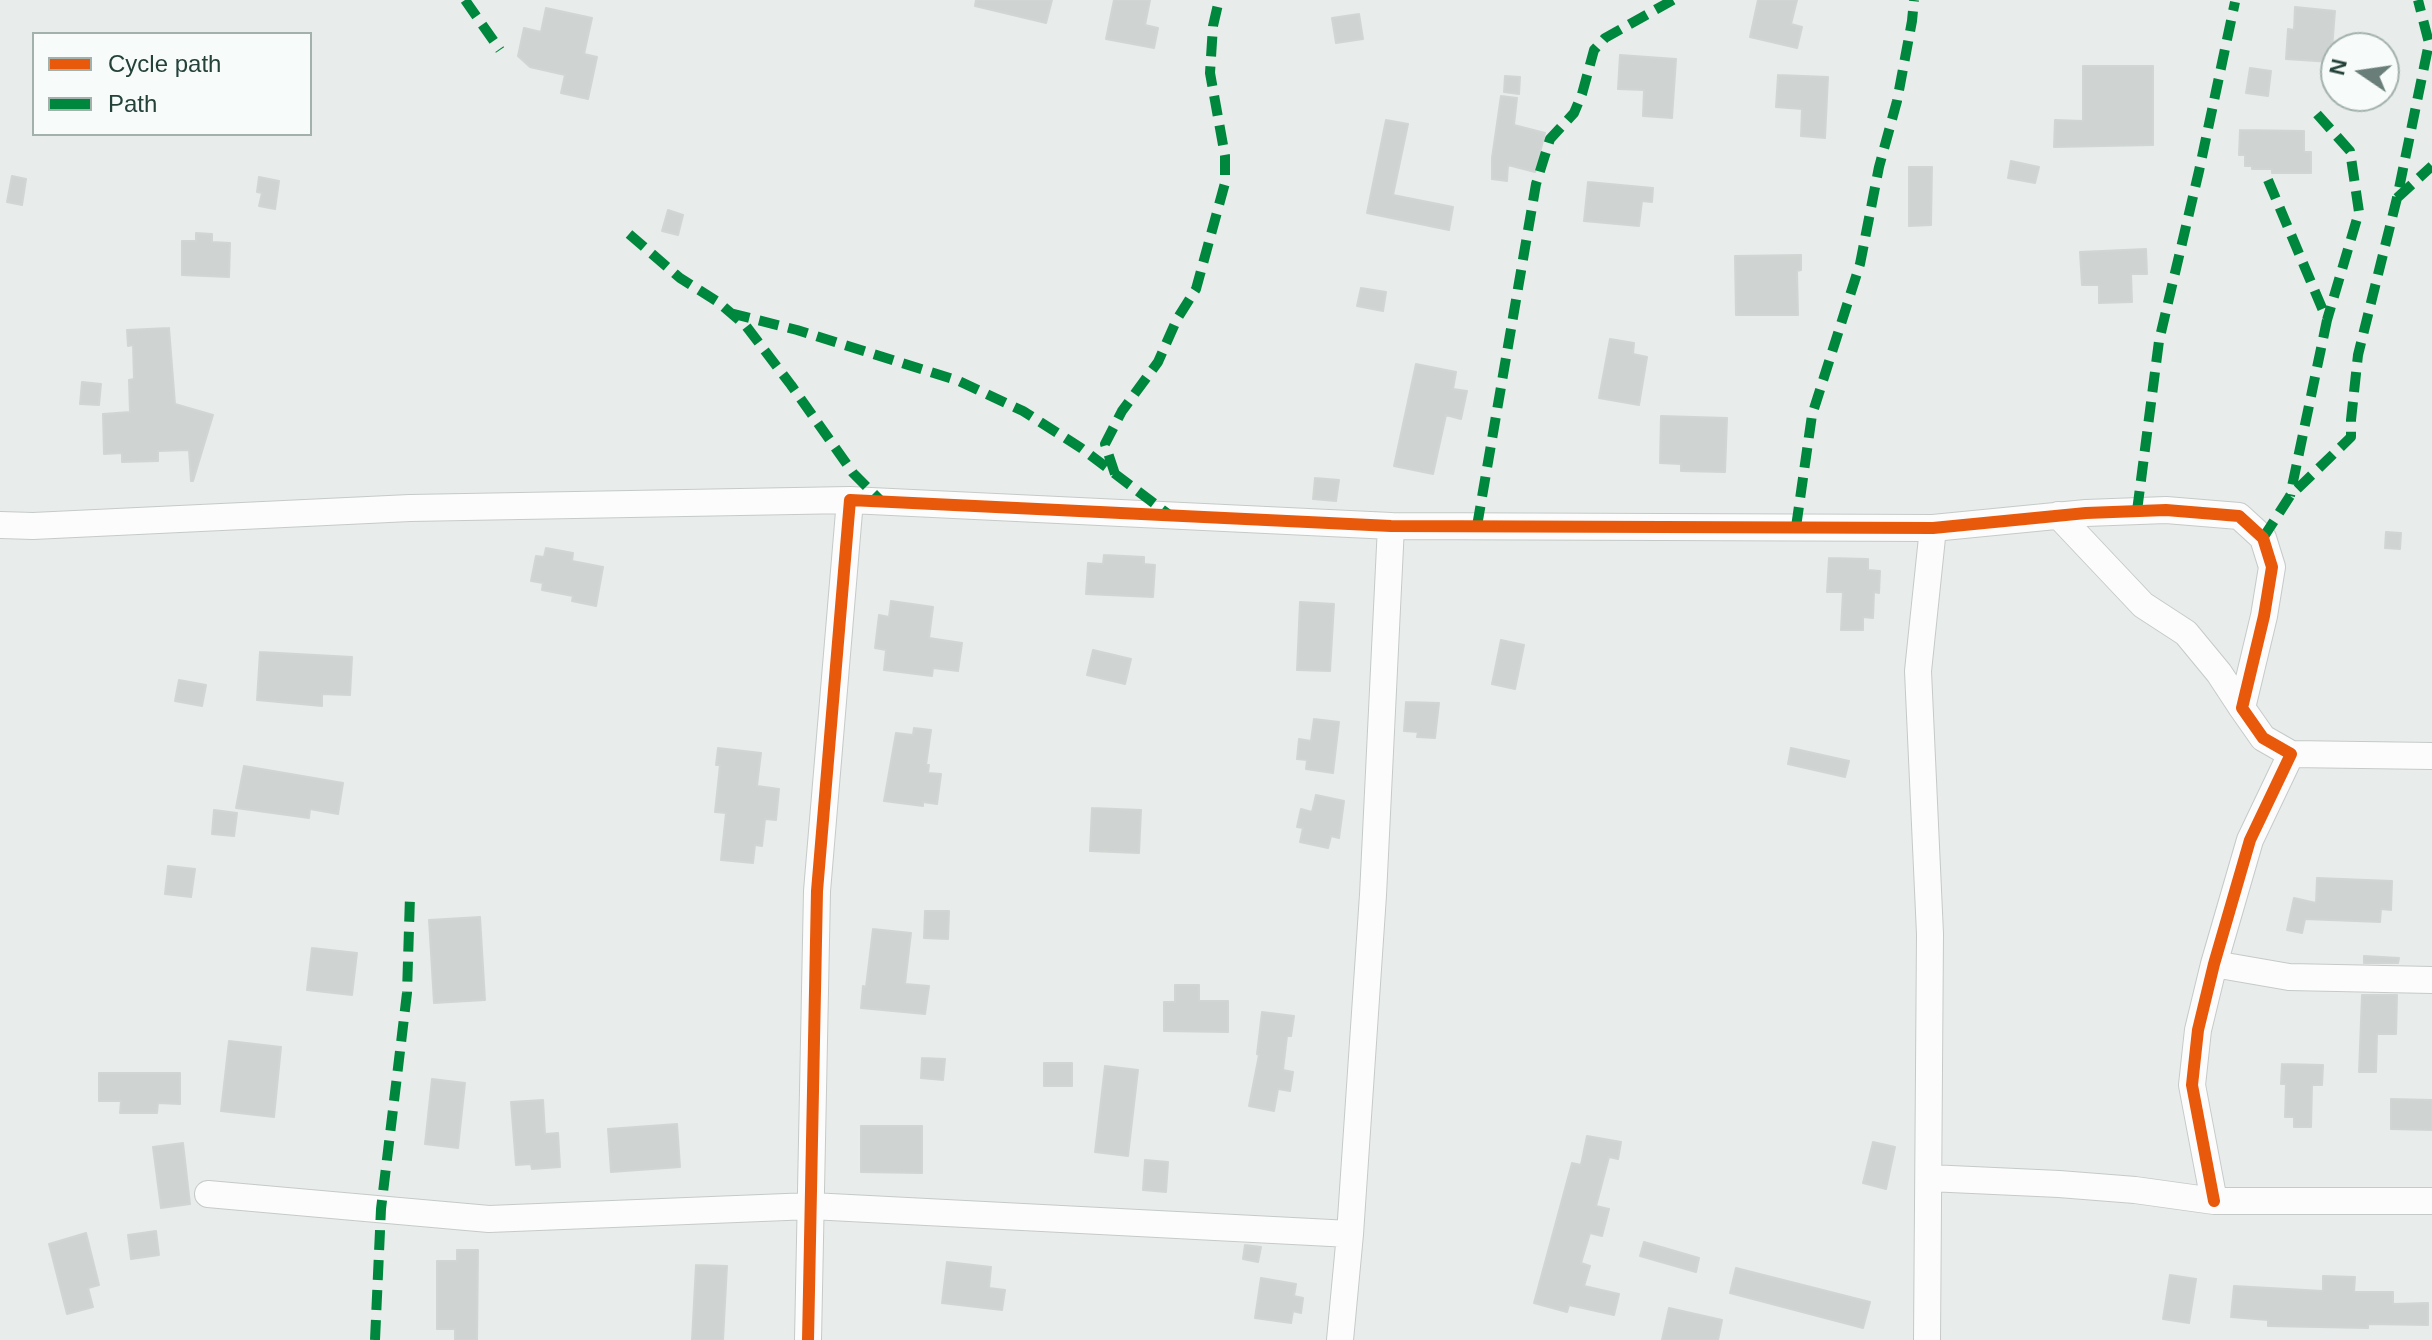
<!DOCTYPE html>
<style>
body{margin:0}
#map{position:relative;width:2432px;height:1340px;overflow:hidden;background:#e8edeb;font-family:Helvetica,sans-serif}
canvas{display:block}
.legend{position:absolute;left:32px;top:32px;width:280px;height:104px;box-sizing:border-box;background:#f7fbf9;border:2px solid #a3b1ad;margin:0;padding:10px 14px;list-style:none;font-size:24px;color:#24423a}
.legend li{display:flex;align-items:center;gap:16px;height:40px}
.legend b{width:40px;border:2px solid #a3b1ad}
.north{position:absolute;left:2320px;top:32px;width:80px;height:80px;box-sizing:border-box;background:#f7fbf9;border:2px solid #a3b1ad;border-radius:50%;rotate:283deg;font-size:22px;font-weight:700;line-height:32px;text-align:center;color:#24423a}
.north::after{content:'';display:block;margin:auto;width:28px;height:36px;background:#697e78;clip-path:polygon(50% 0,100% 100%,50% 72%,0 100%)}
</style>
<div id="map">
<canvas width="2432" height="1340"></canvas>
<ul class="legend">
<li><b style="height:10px;background:#e8590c"></b>Cycle path</li>
<li><b style="height:10px;background:#00873e"></b>Path</li>
</ul>
<div class="north">N</div>
</div>
<script>
const ctx = document.querySelector('canvas').getContext('2d');
ctx.lineJoin = 'round';
function fill(path, color) {
  ctx.fillStyle = color;
  ctx.fill(path, 'evenodd');
}
function poly(rows) {
  const path = new Path2D();
  for (const r of rows) {
    path.moveTo(r[0], r[1]);
    for (let i = 2; i < r.length; i += 2) path.lineTo(r[i], r[i + 1]);
  }
  return path;
}
function strokePath(path, color, width, dash) {
  ctx.strokeStyle = color;
  ctx.lineWidth = width;
  ctx.lineCap = dash ? 'butt' : 'round';
  ctx.setLineDash(dash || []);
  ctx.stroke(path);
}
const building = poly([
 [976,0,1052,0,1046,23,975,6,976,0],
 [1114,0,1150,0,1145,25,1158,28,1154,48,1106,39,1114,0],
 [1758,0,1797,0,1791,24,1802,27,1797,48,1750,37,1758,0],
 [2295,7,2335,11,2331,62,2286,59,2288,29,2294,30,2295,7],
 [546,8,592,18,584,54,597,57,588,99,561,93,565,75,530,67,518,56,524,28,541,32,546,8],
 [1359,14,1363,39,1336,43,1332,18,1359,14],
 [1620,55,1676,59,1672,118,1643,116,1644,90,1618,89,1620,55],
 [2083,66,2153,66,2153,145,2054,147,2055,120,2083,121,2083,66],
 [2250,68,2271,71,2268,96,2246,93,2250,68],
 [1778,75,1828,77,1825,138,1801,136,1802,109,1776,107,1778,75],
 [1505,76,1520,77,1519,94,1504,92,1505,76],
 [1501,96,1517,98,1514,125,1545,133,1535,172,1508,165,1507,181,1492,179,1492,158,1501,96],
 [1386,120,1408,124,1393,195,1453,207,1449,230,1367,213,1386,120],
 [2240,130,2304,131,2304,152,2311,152,2311,173,2272,173,2272,169,2252,169,2252,166,2245,166,2245,155,2239,155,2240,130],
 [2011,161,2039,167,2035,183,2008,178,2011,161],
 [1909,167,1932,167,1931,225,1909,226,1909,167],
 [12,176,26,179,22,205,7,202,12,176],
 [259,177,279,181,275,209,259,206,262,193,257,192,259,177],
 [1588,182,1653,188,1652,202,1642,201,1639,226,1584,221,1588,182],
 [668,210,683,215,678,235,662,231,668,210],
 [196,233,212,234,212,242,230,243,229,277,182,275,182,241,196,241,196,233],
 [2146,249,2147,274,2131,274,2132,302,2099,303,2099,285,2082,285,2080,252,2146,249],
 [1801,255,1801,270,1797,271,1798,315,1736,315,1735,256,1801,255],
 [1361,288,1386,292,1383,311,1357,306,1361,288],
 [169,328,175,404,213,415,193,481,191,481,189,450,158,451,158,461,122,462,122,453,104,454,103,414,130,412,129,380,134,379,133,345,128,346,127,330,169,328],
 [1610,339,1634,343,1633,354,1647,357,1639,405,1599,398,1610,339],
 [1416,364,1456,372,1453,389,1467,391,1461,419,1446,415,1433,474,1394,466,1416,364],
 [82,382,101,384,99,405,80,404,82,382],
 [1661,416,1727,418,1725,472,1681,471,1681,464,1660,463,1661,416],
 [1315,478,1339,480,1336,501,1313,499,1315,478],
 [2386,532,2401,533,2400,549,2385,548,2386,532],
 [546,548,573,553,572,561,603,567,596,606,572,601,573,596,542,590,543,583,531,581,536,556,544,557,546,548],
 [1104,555,1144,557,1144,564,1155,565,1153,597,1086,594,1088,563,1103,564,1104,555],
 [1829,558,1868,559,1868,570,1880,571,1879,593,1874,592,1873,618,1863,617,1863,630,1841,630,1843,592,1827,592,1829,558],
 [891,601,933,607,929,638,962,643,958,671,933,668,932,676,884,670,886,650,875,648,879,615,889,617,891,601],
 [1300,602,1334,604,1330,671,1297,670,1300,602],
 [1501,640,1524,645,1515,689,1492,684,1501,640],
 [1093,650,1131,659,1125,684,1087,675,1093,650],
 [260,652,352,657,350,695,322,694,322,706,257,700,260,652],
 [179,680,206,685,202,706,175,701,179,680],
 [1406,702,1439,703,1435,738,1417,737,1418,732,1404,731,1406,702],
 [1314,719,1339,722,1333,773,1306,769,1307,760,1297,759,1299,739,1311,741,1314,719],
 [914,728,931,730,926,765,929,765,928,773,941,774,937,804,923,802,923,806,884,801,896,733,913,735,914,728],
 [718,748,761,753,757,786,779,789,776,820,765,819,762,846,755,845,753,863,721,860,726,813,715,812,720,765,716,765,718,748],
 [1791,748,1849,761,1845,777,1788,764,1791,748],
 [244,766,343,783,338,814,310,809,309,818,236,808,244,766],
 [1316,795,1344,801,1339,838,1331,836,1328,848,1300,842,1303,828,1297,827,1301,809,1312,812,1316,795],
 [1092,808,1141,810,1139,853,1090,851,1092,808],
 [214,810,237,813,234,836,212,834,214,810],
 [168,866,195,869,191,897,165,894,168,866],
 [2317,878,2392,881,2391,910,2381,909,2380,922,2305,919,2302,933,2287,930,2294,898,2316,903,2317,878],
 [925,911,949,911,948,939,924,938,925,911],
 [480,917,485,1000,434,1003,429,920,480,917],
 [873,929,911,933,905,984,929,986,925,1014,861,1008,863,986,866,987,873,929],
 [312,948,357,953,352,995,307,990,312,948],
 [2364,956,2399,958,2398,963,2364,963,2364,956],
 [1175,985,1199,985,1199,1001,1228,1001,1228,1032,1164,1031,1164,1002,1175,1002,1175,985],
 [2362,995,2397,995,2396,1034,2377,1034,2376,1072,2359,1072,2362,995],
 [1262,1012,1294,1016,1291,1036,1287,1036,1283,1070,1293,1072,1290,1091,1278,1089,1274,1111,1249,1106,1259,1055,1257,1054,1262,1012],
 [229,1041,281,1047,274,1117,221,1111,229,1041],
 [922,1058,945,1059,943,1080,921,1078,922,1058],
 [1044,1063,1072,1063,1072,1086,1044,1086,1044,1063],
 [2282,1064,2323,1065,2322,1085,2312,1085,2311,1127,2294,1127,2294,1117,2285,1117,2286,1084,2281,1084,2282,1064],
 [1105,1066,1138,1070,1128,1156,1095,1152,1105,1066],
 [99,1073,180,1073,180,1104,158,1103,157,1113,120,1113,121,1101,99,1101,99,1073],
 [432,1079,465,1083,458,1148,425,1144,432,1079],
 [2391,1099,2432,1100,2432,1130,2391,1129,2391,1099],
 [543,1100,545,1134,558,1133,560,1167,532,1169,531,1164,516,1165,511,1102,543,1100],
 [677,1124,680,1167,611,1172,608,1129,677,1124],
 [861,1126,922,1126,922,1173,861,1172,861,1126],
 [1587,1136,1621,1142,1618,1159,1609,1157,1596,1206,1609,1209,1602,1236,1590,1233,1581,1263,1590,1266,1584,1286,1619,1294,1614,1315,1569,1305,1567,1312,1534,1303,1572,1163,1581,1165,1587,1136],
 [1873,1142,1895,1147,1886,1189,1863,1183,1873,1142],
 [183,1143,190,1204,161,1208,153,1147,183,1143],
 [1145,1160,1168,1162,1166,1192,1143,1190,1145,1160],
 [156,1231,159,1255,131,1259,128,1235,156,1231],
 [86,1233,99,1285,88,1288,93,1307,67,1314,49,1244,86,1233],
 [1644,1242,1699,1258,1696,1272,1640,1256,1644,1242],
 [1245,1245,1261,1247,1258,1262,1243,1259,1245,1245],
 [457,1250,478,1250,477,1340,455,1340,455,1329,437,1329,437,1261,457,1261,457,1250],
 [947,1262,991,1267,989,1288,1005,1290,1002,1310,942,1303,947,1262],
 [696,1265,727,1266,723,1340,692,1340,696,1265],
 [1736,1268,1870,1302,1863,1328,1730,1293,1736,1268],
 [2170,1275,2196,1279,2189,1323,2163,1319,2170,1275],
 [2323,1276,2355,1277,2354,1292,2393,1292,2393,1304,2428,1303,2428,1325,2368,1324,2368,1328,2268,1326,2268,1320,2231,1317,2234,1286,2323,1291,2323,1276],
 [1261,1278,1296,1284,1294,1296,1303,1298,1301,1313,1293,1311,1291,1323,1255,1318,1261,1278],
 [1669,1308,1722,1320,1718,1340,1662,1340,1669,1308]
]);
fill(building, '#cfd4d2');
strokePath(building, '#d1d6d4', 2);
const minor = poly([
 [2058,515,2143,605,2186,633,2219,673,2242,708],
 [0,525,33,526,410,508,850,500],
 [2291,754,2432,756],
 [2214,964,2289,977,2432,980],
 [1929,1178,2059,1184,2135,1190,2214,1201,2432,1201],
 [208,1194,489,1219,811,1206,1350,1234],
 [808,1340,817,891,850,500,1391,526,1933,528,2086,513,2166,510,2239,516,2263,538,2272,567,2264,616,2242,708,2263,738,2291,754,2250,840,2214,964,2198,1030,2192,1085,2214,1201],
 [1340,1340,1350,1234,1373,895,1391,526],
 [1927,1340,1930,934,1918,671,1933,528]
]);
strokePath(minor, '#c5cac8', 28);
strokePath(minor, '#fcfcfc', 26);
strokePath(poly([
 [465,0,500,50],
 [2317,114,2350,151,2359,212,2327,320],
 [2268,180,2327,320,2290,496],
 [2397,198,2432,166],
 [629,234,680,278,718,302,746,326,791,385,853,473,882,502],
 [730,313,797,330,959,381,1023,411,1081,448,1168,514],
 [1115,474,1105,444,1122,411,1158,362,1177,319,1196,289,1225,183,1225,156,1210,73,1213,26,1219,0],
 [2137,511,2159,341,2199,171,2235,2],
 [1477,526,1536,184,1550,139,1574,113,1582,94,1594,50,1605,38,1673,0],
 [1796,527,1812,415,1860,264,1879,167,1897,101,1912,21,1914,0],
 [2263,538,2290,496,2351,437,2351,420,2358,355,2397,198,2429,43,2418,0],
 [375,1340,381,1209,407,993,410,896]
]), '#00873e', 10, [20, 10]);
strokePath(poly([
 [808,1340,817,891,850,500,1391,526,1933,528,2086,513,2166,510,2239,516,2263,538,2272,567,2264,616,2242,708,2263,738,2291,754,2250,840,2214,964,2198,1030,2192,1085,2214,1201]
]), '#e8590c', 12);
</script>
